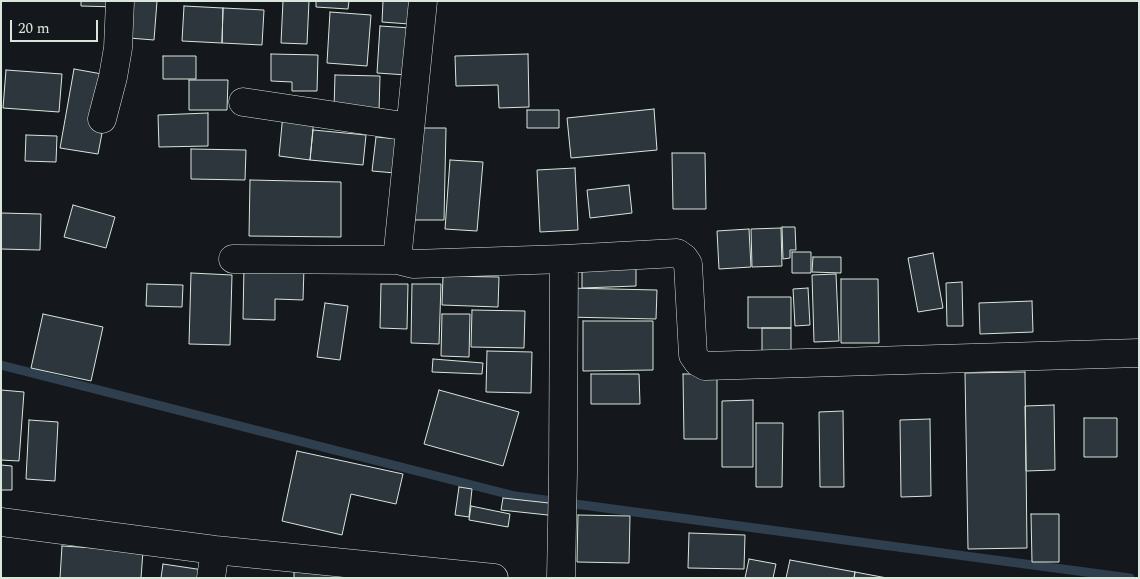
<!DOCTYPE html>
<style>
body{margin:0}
#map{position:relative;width:1140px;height:579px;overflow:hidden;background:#14181c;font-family:Spectral,serif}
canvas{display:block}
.frame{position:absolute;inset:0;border:2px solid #d8e6dc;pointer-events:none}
.scale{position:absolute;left:10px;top:20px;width:88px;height:22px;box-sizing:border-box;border:2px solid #d8e6dc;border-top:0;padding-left:6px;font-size:15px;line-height:18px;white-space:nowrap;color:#d8e6dc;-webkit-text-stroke:4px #14181c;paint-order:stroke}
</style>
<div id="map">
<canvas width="1140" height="579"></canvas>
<div class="frame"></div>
<div class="scale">20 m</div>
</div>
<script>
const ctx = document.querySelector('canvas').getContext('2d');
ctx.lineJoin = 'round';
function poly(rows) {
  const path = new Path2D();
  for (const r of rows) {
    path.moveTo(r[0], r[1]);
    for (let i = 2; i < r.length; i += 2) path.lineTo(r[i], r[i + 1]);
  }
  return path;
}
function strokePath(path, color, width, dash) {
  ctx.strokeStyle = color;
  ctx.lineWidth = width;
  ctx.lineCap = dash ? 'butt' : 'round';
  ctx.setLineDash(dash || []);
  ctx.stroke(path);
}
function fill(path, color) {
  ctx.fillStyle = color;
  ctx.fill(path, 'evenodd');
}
strokePath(poly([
 [1,365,515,496,1130,578]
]), '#2f3f4d', 9);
const building = poly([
 [81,1,118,1,117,7,81,6,81,1],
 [132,1,157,1,154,40,129,38,132,1],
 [283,1,309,1,307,44,281,43,283,1],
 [316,1,349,1,348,9,316,7,316,1],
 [383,1,410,1,409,24,382,22,383,1],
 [184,6,223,8,222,43,182,41,184,6],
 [223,8,264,10,262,45,222,43,223,8],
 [330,12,371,15,367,66,327,63,330,12],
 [380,26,411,28,407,75,377,73,380,26],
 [271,54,318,55,317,91,292,91,292,82,271,81,271,54],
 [528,54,529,107,499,108,498,85,456,86,455,56,528,54],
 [163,56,196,56,196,79,163,79,163,56],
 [74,69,102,74,103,128,98,154,60,148,74,69],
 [6,70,62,74,59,112,3,108,6,70],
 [335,75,380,76,379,111,334,110,335,75],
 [189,80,228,80,227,110,189,110,189,80],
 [654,109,657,150,571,158,567,118,654,109],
 [527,110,559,110,559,128,527,128,527,110],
 [208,113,208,146,159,147,158,115,208,113],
 [283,114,314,118,310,160,279,156,283,114],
 [420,128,446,128,444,220,412,220,420,128],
 [313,130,366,135,363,165,310,160,313,130],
 [26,135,57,136,56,162,25,161,26,135],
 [376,137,398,139,395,173,372,171,376,137],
 [191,149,246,150,245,180,191,179,191,149],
 [672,153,705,153,706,209,673,209,672,153],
 [450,160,483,162,477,231,445,229,450,160],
 [575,168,578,230,540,232,537,170,575,168],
 [250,180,341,182,341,237,249,236,250,180],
 [629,185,632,213,590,218,587,190,629,185],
 [73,205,115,217,106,248,64,237,73,205],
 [1,213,41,214,40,250,1,249,1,213],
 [782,227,795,227,796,250,790,250,790,258,783,259,782,227],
 [781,228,782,266,752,267,751,229,781,228],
 [749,229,751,267,719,269,717,231,749,229],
 [792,252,811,252,811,273,792,273,792,252],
 [933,253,943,308,918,312,908,258,933,253],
 [813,257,841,257,841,273,812,272,813,257],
 [636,262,636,286,582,288,582,263,636,262],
 [244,266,304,267,303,300,275,299,275,320,243,319,244,266],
 [191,273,232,275,230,345,189,344,191,273],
 [836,274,839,341,814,342,812,275,836,274],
 [443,276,499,277,498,307,442,305,443,276],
 [841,279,878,279,879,343,841,343,841,279],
 [962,282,963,326,947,326,946,283,962,282],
 [147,284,183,285,182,307,146,306,147,284],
 [381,284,408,284,407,329,380,328,381,284],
 [412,284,441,284,439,344,411,343,412,284],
 [567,288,657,290,656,319,566,317,567,288],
 [808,288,810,325,795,326,793,289,808,288],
 [748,297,791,297,791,328,748,328,748,297],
 [1032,301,1033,332,980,334,979,303,1032,301],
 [325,303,348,306,340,360,317,357,325,303],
 [472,310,525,311,524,348,471,347,472,310],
 [43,314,103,327,91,381,31,368,43,314],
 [442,314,470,314,469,357,441,356,442,314],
 [583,321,653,321,653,370,583,371,583,321],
 [762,328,791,328,791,355,762,355,762,328],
 [487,351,532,352,531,393,486,392,487,351],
 [433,359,483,363,482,374,432,372,433,359],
 [1025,372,1027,548,968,549,965,373,1025,372],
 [591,374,639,374,640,404,591,404,591,374],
 [683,374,717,374,717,439,684,439,683,374],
 [1,390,24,392,19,461,1,460,1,390],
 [439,390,519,412,503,466,424,444,439,390],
 [753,400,753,467,722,467,722,401,753,400],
 [1054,405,1055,470,1026,471,1025,406,1054,405],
 [843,411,844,487,820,487,819,412,843,411],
 [1084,418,1117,418,1117,457,1084,457,1084,418],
 [930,419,931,496,901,497,900,420,930,419],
 [29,420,58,422,55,481,26,479,29,420],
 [756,423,783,423,782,487,756,487,756,423],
 [297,451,403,474,396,504,351,494,342,535,282,521,297,451],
 [1,465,12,466,12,490,1,490,1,465],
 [459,487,472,489,469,517,455,515,459,487],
 [503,498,558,504,557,516,501,510,503,498],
 [471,506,510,514,508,527,469,520,471,506],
 [1031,514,1059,514,1059,562,1032,562,1031,514],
 [578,515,630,516,629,563,577,562,578,515],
 [689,533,745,535,744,569,688,568,689,533],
 [62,546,143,551,141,578,60,578,62,546],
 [749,559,776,564,773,578,745,578,749,559],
 [790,560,855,572,854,578,786,578,790,560],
 [163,564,210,571,209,578,161,578,163,564],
 [294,571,343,574,343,578,294,578,294,571],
 [855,572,887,578,854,578,855,572]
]);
fill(building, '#2c363c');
strokePath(building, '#d8e6dc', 1);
const minor = poly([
 [423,1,397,260,413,264,564,259,677,253,684,258,688,264,693,355,698,362,705,366,1139,353],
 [243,102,410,127],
 [102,119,113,77,118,48,120,1],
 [233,259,397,260],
 [1,522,215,550,494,578],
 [211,578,215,550],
 [561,578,563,472,564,259]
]);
strokePath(minor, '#d8e6dc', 29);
strokePath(minor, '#14181c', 28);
</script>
